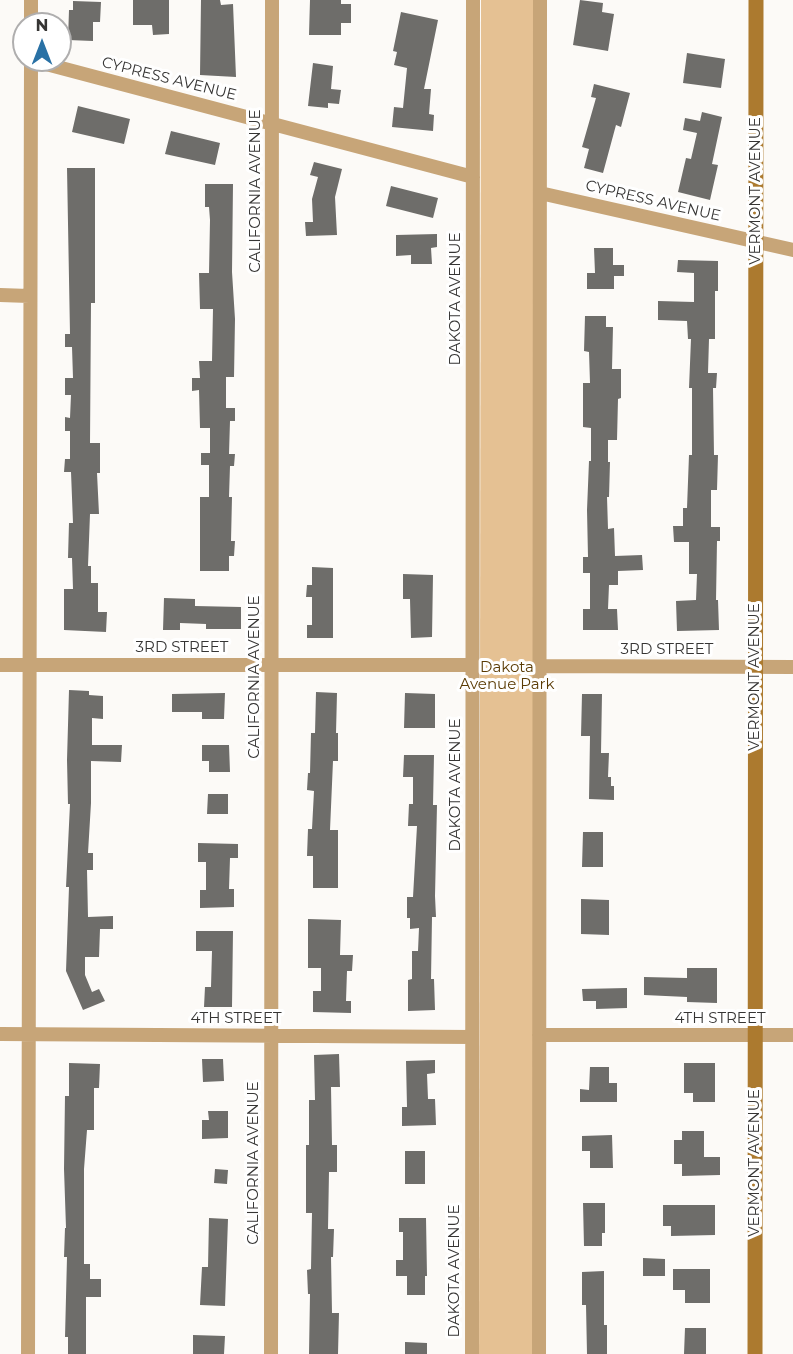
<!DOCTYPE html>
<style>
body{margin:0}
#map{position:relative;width:793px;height:1354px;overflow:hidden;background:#fcfaf7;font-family:Montserrat,sans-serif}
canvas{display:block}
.north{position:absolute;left:12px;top:12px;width:60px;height:60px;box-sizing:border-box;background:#fff;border:2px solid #afaeae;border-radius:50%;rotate:0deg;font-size:16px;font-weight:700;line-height:24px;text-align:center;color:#363534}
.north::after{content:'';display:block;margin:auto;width:21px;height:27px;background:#2971a5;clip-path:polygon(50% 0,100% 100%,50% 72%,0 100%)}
</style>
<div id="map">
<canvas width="793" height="1354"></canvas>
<div class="north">N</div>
</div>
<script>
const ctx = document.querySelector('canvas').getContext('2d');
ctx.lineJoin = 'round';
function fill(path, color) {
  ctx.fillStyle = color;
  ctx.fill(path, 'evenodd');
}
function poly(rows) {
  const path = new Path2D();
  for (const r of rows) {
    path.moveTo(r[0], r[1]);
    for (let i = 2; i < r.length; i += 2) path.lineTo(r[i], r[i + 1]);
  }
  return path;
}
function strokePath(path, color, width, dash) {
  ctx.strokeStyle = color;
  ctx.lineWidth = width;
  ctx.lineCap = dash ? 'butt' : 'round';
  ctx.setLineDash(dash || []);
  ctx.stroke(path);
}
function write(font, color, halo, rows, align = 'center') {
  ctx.font = font + ' Montserrat,sans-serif';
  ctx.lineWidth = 6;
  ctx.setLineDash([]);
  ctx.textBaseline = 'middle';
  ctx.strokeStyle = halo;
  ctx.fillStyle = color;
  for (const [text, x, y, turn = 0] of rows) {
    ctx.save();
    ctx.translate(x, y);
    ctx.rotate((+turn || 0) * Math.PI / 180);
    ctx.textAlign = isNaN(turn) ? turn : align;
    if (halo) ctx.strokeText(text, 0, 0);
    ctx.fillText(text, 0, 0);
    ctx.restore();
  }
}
fill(poly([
 [481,0,533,0,533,1354,479,1354]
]), '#e5c193');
fill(poly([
 [133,0,169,0,169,34,153,35,152,25,133,25],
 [201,0,220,0,221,5,233,4,236,77,200,75],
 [310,0,341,0,341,4,351,4,351,23,341,23,341,35,309,35],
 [580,0,603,3,602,12,614,14,608,51,573,45],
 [73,1,101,2,100,22,93,22,93,41,68,40,69,10,73,10],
 [401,12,438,20,424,89,431,89,429,114,434,115,433,131,392,127,394,107,403,108,407,68,394,65,397,52,393,51],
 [687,53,725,59,721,88,683,83],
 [313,63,333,66,331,89,341,90,339,104,328,103,328,108,308,106],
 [594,84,630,93,621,127,616,125,603,173,584,168,589,149,582,147,596,98,591,97],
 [78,106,130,119,124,144,72,132],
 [702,112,722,117,712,164,718,165,710,200,678,192,686,158,691,159,697,133,683,130,685,118,700,121],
 [171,131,220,143,215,165,165,154],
 [314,162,342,169,335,197,337,235,306,236,305,222,313,222,312,199,318,177,310,175],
 [67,168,95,168,95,303,91,303,90,443,100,443,100,473,97,473,99,514,90,514,88,566,91,566,91,583,98,583,98,612,107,612,106,632,64,630,64,589,73,589,72,558,68,558,69,523,73,523,71,472,64,472,65,459,70,459,70,431,65,431,65,417,70,418,71,395,65,395,65,378,73,378,72,347,65,347,65,334,70,334],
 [205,184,233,184,232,272,235,319,234,377,226,377,226,408,235,408,235,421,230,421,229,454,235,454,234,466,230,466,229,497,232,497,231,541,235,541,234,556,229,556,229,571,200,571,200,497,209,497,209,465,201,465,201,453,210,453,210,428,200,428,199,390,192,391,192,378,200,378,199,361,212,361,213,309,200,309,199,273,209,273,210,220,209,207,205,207],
 [391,186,438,198,433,218,386,206],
 [437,234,437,247,431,248,432,264,411,264,411,255,396,256,396,235],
 [594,248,613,248,613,265,624,265,624,276,614,276,614,289,587,289,587,273,595,273],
 [678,260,718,261,718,291,715,291,715,339,709,339,708,373,717,373,716,388,713,388,714,455,718,455,717,490,711,490,711,527,720,527,720,541,717,541,716,600,718,600,719,630,677,631,676,601,696,600,697,574,689,574,689,542,674,542,673,526,683,526,683,508,687,508,689,455,692,455,692,388,689,388,691,339,688,339,687,321,658,320,658,301,694,302,694,273,677,272],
 [585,316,606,316,606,327,613,327,612,369,621,369,621,398,618,399,617,440,608,440,608,462,610,462,609,497,607,497,608,529,614,528,615,556,642,555,643,570,618,571,618,585,609,585,608,609,617,609,618,630,583,630,583,609,590,609,590,573,583,573,583,557,588,557,587,510,589,461,591,461,591,428,583,427,583,383,590,383,589,352,584,351],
 [312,567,333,568,333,638,307,638,307,625,312,625,312,597,306,597,307,585,312,585],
 [403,574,433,575,432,637,411,638,410,599,403,599],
 [164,598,195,599,195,606,241,607,241,629,206,629,206,624,180,623,180,630,163,630],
 [69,690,89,691,89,695,103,696,103,719,92,718,92,745,122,745,121,762,91,761,91,803,88,853,93,853,93,870,87,870,88,917,113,916,113,929,100,929,99,957,85,957,85,975,92,992,99,989,105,1001,83,1010,66,971,69,887,66,887,70,804,68,804,67,760],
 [316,692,337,693,336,733,338,733,338,761,333,761,330,830,338,830,338,888,313,888,313,856,307,856,308,829,312,829,314,791,307,790,308,773,310,773,311,733,315,733],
 [225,693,224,719,202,719,202,712,172,712,172,694],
 [405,693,435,694,435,728,404,728],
 [582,694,602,694,601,753,609,753,608,777,611,777,611,786,614,786,614,800,589,799,590,736,581,736],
 [202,745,229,745,230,772,209,772,209,761,202,761],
 [404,755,434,755,433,805,437,805,435,896,436,917,432,917,431,979,434,979,435,1010,408,1011,408,980,412,979,412,951,418,951,419,928,410,929,410,918,407,918,407,897,413,897,417,826,408,826,409,804,413,804,413,777,403,777],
 [208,794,228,794,228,814,207,814],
 [583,832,603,832,603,867,582,867],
 [198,843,238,844,238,858,230,858,229,889,234,889,234,907,200,908,200,890,206,890,206,862,198,862],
 [581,899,609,900,609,935,581,934],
 [308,919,341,920,340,955,353,955,352,971,347,971,346,1001,351,1001,351,1013,313,1012,313,991,321,991,321,968,308,968],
 [196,931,233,931,232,1007,204,1007,205,987,211,987,212,951,196,951],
 [687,968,717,968,717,1003,687,1002,687,997,644,995,644,977,687,978],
 [627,988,627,1008,596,1009,596,1001,583,1001,582,989],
 [339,1054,340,1087,331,1087,332,1145,337,1145,337,1172,329,1172,328,1229,334,1229,333,1257,331,1257,332,1313,339,1313,338,1354,309,1354,310,1294,308,1294,307,1270,311,1269,312,1213,306,1213,306,1145,309,1145,309,1100,315,1100,314,1055],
 [202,1059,223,1059,224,1081,203,1082],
 [435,1060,435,1073,427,1074,428,1099,435,1099,436,1125,402,1126,402,1107,407,1107,406,1061],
 [69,1063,100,1064,99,1088,94,1088,94,1130,87,1130,84,1169,84,1264,90,1264,90,1279,101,1279,101,1297,86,1297,86,1354,68,1354,68,1337,65,1337,67,1257,64,1257,65,1228,66,1228,64,1169,65,1096,69,1096],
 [684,1063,715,1063,715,1102,693,1102,693,1093,684,1093],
 [590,1067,609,1067,609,1083,617,1083,617,1102,580,1102,580,1089,589,1090],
 [208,1111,228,1111,228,1138,202,1139,202,1120,209,1120],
 [682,1131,704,1131,704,1157,720,1157,720,1175,682,1176,682,1164,674,1164,674,1140,682,1140],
 [612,1135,613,1168,590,1168,590,1151,582,1151,582,1136],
 [405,1151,425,1151,425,1184,405,1184],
 [215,1169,228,1170,227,1184,214,1183],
 [583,1203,605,1203,605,1233,602,1233,602,1246,584,1246],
 [663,1205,715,1205,715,1235,671,1236,671,1226,663,1226],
 [209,1218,228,1219,225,1306,200,1305,202,1267,208,1267],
 [399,1218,426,1218,427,1276,425,1276,425,1295,407,1295,407,1276,396,1276,396,1260,403,1260,403,1232,399,1232],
 [643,1258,665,1259,665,1276,643,1276],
 [673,1269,710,1269,710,1303,685,1303,685,1290,673,1290],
 [604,1271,604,1325,607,1325,607,1354,587,1354,586,1305,582,1305,582,1272],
 [685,1328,706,1328,706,1354,684,1354],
 [193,1335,225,1336,224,1354,193,1354],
 [405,1342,427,1343,427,1354,405,1354]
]), '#6e6d6a');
strokePath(poly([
 [31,0,31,24],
 [540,193,793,250],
 [0,295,29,296],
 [0,665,472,665],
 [540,666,793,667],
 [0,1034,472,1037],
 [539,1035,793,1035],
 [28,1354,31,60,473,177],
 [271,1354,272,0],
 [472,1354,473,0],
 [539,1354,540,0]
]), '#c7a578', 14);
strokePath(poly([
 [755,1354,756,0]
]), '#ac7a2f', 15);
write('15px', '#363534', '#fff', [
 ["CYPRESS AVENUE",169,79,14],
 ["CALIFORNIA AVENUE",256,191,-90],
 ["VERMONT AVENUE",756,191,-90],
 ["CYPRESS AVENUE",653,201,13],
 ["DAKOTA AVENUE",456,299,-90],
 ["3RD STREET",182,648],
 ["3RD STREET",667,650],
 ["CALIFORNIA AVENUE",255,677,-90],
 ["VERMONT AVENUE",755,677,-90],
 ["DAKOTA AVENUE",456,785,-90],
 ["4TH STREET",236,1019],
 ["4TH STREET",720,1019],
 ["CALIFORNIA AVENUE",254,1163,-90],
 ["VERMONT AVENUE",755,1163,-90],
 ["DAKOTA AVENUE",455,1271,-90]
]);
write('15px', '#5b3b04', '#fff', [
 ["Dakota",507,668],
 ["Avenue Park",507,685]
]);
</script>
